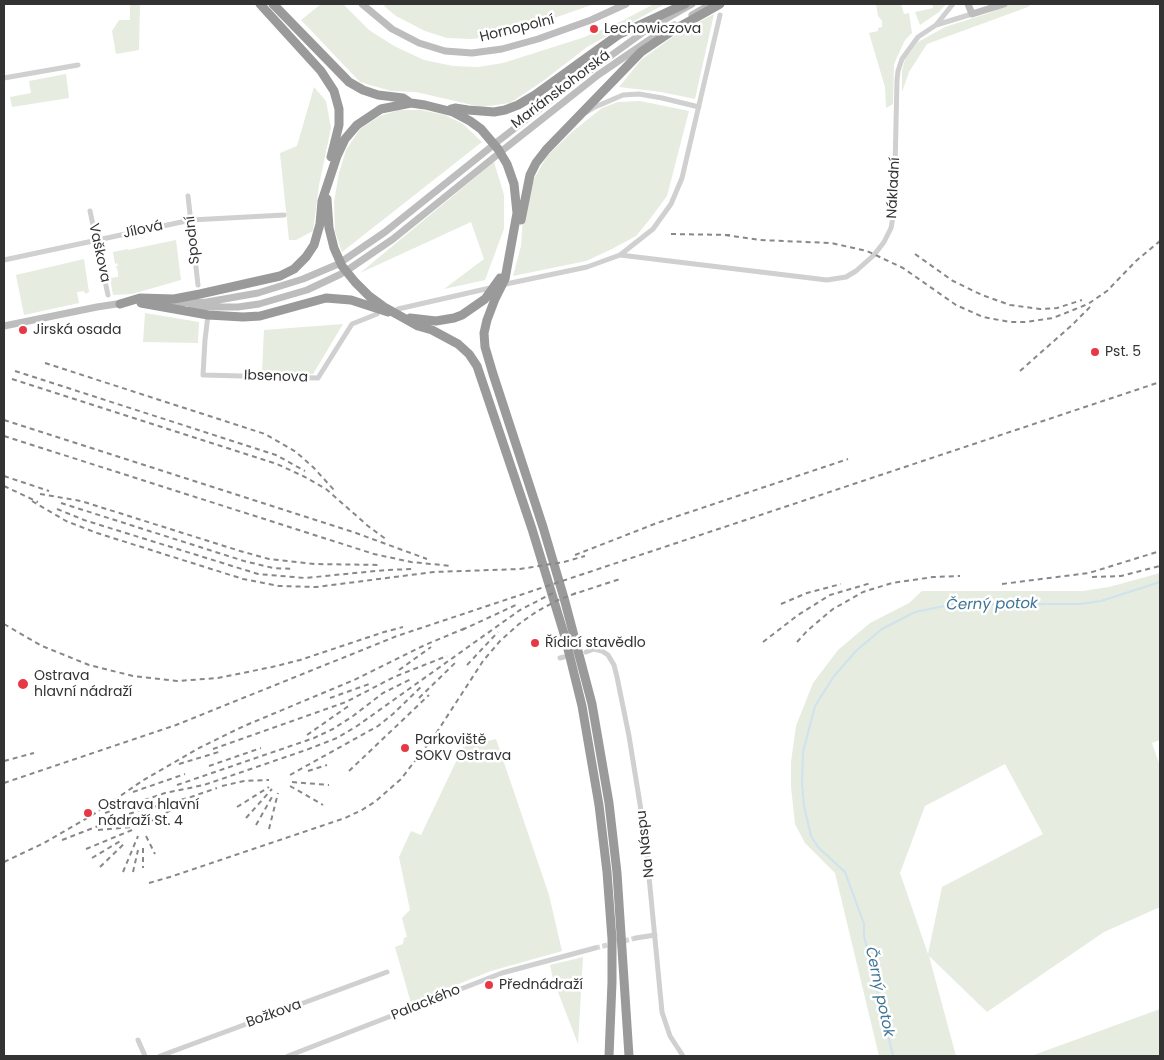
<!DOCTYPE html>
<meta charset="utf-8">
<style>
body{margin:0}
#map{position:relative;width:1164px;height:1060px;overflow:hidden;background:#fff;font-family:Poppins,sans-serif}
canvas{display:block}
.frame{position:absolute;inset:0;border:5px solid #333;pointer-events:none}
</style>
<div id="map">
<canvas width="1164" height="1060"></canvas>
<div class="frame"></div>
</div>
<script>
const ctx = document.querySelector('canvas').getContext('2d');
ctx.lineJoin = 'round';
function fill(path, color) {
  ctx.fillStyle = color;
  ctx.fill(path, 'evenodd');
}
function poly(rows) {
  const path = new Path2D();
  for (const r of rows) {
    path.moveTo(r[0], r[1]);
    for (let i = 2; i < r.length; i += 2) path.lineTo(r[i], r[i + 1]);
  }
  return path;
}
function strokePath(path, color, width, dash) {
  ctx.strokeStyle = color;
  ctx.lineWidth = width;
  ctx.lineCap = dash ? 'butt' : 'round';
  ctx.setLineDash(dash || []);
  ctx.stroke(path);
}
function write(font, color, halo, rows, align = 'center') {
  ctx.font = font + ' Poppins,sans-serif';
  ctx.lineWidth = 5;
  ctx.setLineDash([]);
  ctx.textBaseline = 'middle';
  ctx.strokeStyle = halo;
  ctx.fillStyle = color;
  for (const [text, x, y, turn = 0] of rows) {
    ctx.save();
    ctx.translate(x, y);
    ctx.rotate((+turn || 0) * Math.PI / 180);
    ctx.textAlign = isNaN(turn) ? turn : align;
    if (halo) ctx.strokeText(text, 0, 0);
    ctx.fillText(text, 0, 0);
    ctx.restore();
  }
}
fill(poly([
 [130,4,140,4,139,50,116,54,112,31,119,20,130,20],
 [321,4,343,4,369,30,394,46,424,60,453,66,478,67,503,63,582,38,620,22,654,4,665,4,587,47,543,81,510,103,481,107,416,92,391,91,360,82,301,20],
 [387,4,594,4,520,30,505,35,471,39,447,38,425,31,396,16,384,6],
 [876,4,901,4,904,14,909,13,912,33,905,40,894,64,893,104,886,108,885,87,869,33,878,31,878,28,882,27,882,21,878,16],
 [932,4,946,4,939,12,920,25,915,12,933,8],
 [1010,4,1031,4,1028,7,927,44,909,72,902,92,902,71,905,59,918,42,945,27,989,13],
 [714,14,695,99,661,92,619,87,641,60,678,33],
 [66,74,69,98,12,107,10,97,31,93,29,81],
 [314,87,326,101,331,128,319,185,313,231,296,240,289,240,280,153,297,146],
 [640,101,689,111,667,196,650,219,636,236,612,249,586,261,513,276,521,246,523,217,534,179,547,156,572,132,602,108,618,102],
 [399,110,421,110,445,115,463,124,482,142,342,252,335,231,334,202,339,173,346,150,360,129,380,116],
 [494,162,504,195,504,229,485,280,444,289,484,259,471,222,360,273],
 [176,240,181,280,132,294,113,295,110,278,118,277,118,272,116,266,118,266,117,263,115,264,113,252,128,249,128,250],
 [84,259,89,292,85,294,84,291,77,292,79,303,24,315,16,275],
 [145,313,199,322,198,343,143,342],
 [343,324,313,374,262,372,264,330],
 [1160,573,1160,740,1152,743,1160,766,1160,907,1104,932,987,1012,929,956,956,1056,879,1056,835,873,805,843,795,824,791,787,791,762,796,726,813,683,838,650,870,623,909,603,922,591,1083,591,1109,587],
 [1005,764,1043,834,942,887,928,954,900,873,925,806],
 [496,739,549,895,562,951,491,971,411,1003,395,947,403,944,404,938,407,937,402,918,410,910,399,857,411,831,421,835,463,747],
 [583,957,578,1044,553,979,550,965],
 [1160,1009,1160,1056,1031,1056]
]), '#e6ecdf');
strokePath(poly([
 [893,1056,869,956,864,936,864,924,845,872,818,847,811,836,804,806,802,783,803,752,815,706,834,676,857,650,882,629,915,612,954,604,1080,604,1101,601,1160,582]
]), '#cfe2ee', 2);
strokePath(poly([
 [595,948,636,938]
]), '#d6d6d6', 5, [5, 2.5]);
strokePath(poly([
 [936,25,953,4],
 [4,78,78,65],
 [587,112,595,107,623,95,639,94,662,98,699,107],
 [188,196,198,285],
 [90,211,108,295],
 [620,255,827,280,846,277,856,271,874,255,884,242,891,228,894,212,897,80,898,71,902,59,918,37,936,25,972,14],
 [4,260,191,220,284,215],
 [506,284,587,267,620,255,653,229,671,204,682,178,720,15],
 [398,309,490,288],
 [208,315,205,340,203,375,318,378,352,324,377,314],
 [586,652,594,649,602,651,608,655,614,665,617,677,629,736,645,835,662,1012,670,1036,683,1056],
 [560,658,564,657],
 [636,938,655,935],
 [138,1040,145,1056],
 [160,1056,387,972],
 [288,1056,502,973,595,948]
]), '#d0d0d0', 5);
strokePath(poly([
 [362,4,392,29,419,43,445,51,472,53,502,49,538,39,591,20,626,4],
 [968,4,972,14,1004,4],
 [692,15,711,4],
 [497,142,573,83,645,31,692,4],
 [503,150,598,75,655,36,674,25],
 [344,260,385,232,491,147],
 [349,269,393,239,497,155],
 [167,303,207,302,258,293,303,279,336,265],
 [191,307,238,307,259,304,307,290,341,274],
 [4,326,97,307,123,303]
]), '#bdbdbd', 7);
strokePath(poly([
 [260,4,321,71,334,91,339,109,339,125,331,157],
 [273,4,349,82,363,90,378,95,403,98,409,102],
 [451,109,455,108,468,110,494,112,505,110,518,105,535,95,618,35,685,4],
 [327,199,329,228,334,248,342,266,355,282,369,296,384,307,418,326,432,330,458,344,469,354,477,366,532,529,565,637,582,706,599,805,607,872,612,939,612,982,609,1056],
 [521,220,530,175,536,163,546,150,641,52,672,31,720,4],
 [141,303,208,315,243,317,260,316,326,298,351,300,388,312],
 [120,304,140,298,174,299,200,294,280,276,294,269,306,257,314,245,320,224,322,201,337,156,345,139,357,125,381,109,411,103,425,105,453,112,470,121,481,129,498,149,507,164,514,184,517,213,505,279,495,299,487,320,484,333,485,347,493,374,543,527,564,598,592,704,609,803,617,873,629,1056],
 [410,318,436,321,454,318,462,315,485,299,500,278]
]), '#9a9a9a', 9);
strokePath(poly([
 [671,234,732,235],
 [725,235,760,240,831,243,867,251,903,268,956,305,983,317,1010,322,1025,322,1053,318,1088,304,1107,291,1136,261,1160,241],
 [915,254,953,281,982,295,1010,305,1040,309,1057,308,1082,300],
 [45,363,265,434,296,452,313,467,335,491],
 [15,371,276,455,305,471],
 [1020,371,1072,325,1093,304],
 [12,379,277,464,305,477,326,489,368,526,387,540],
 [4,420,356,533,427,559],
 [4,436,374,554,411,562,452,566],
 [4,476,49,491],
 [4,486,38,502],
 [40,494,81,501,240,551,269,559,315,564,381,565],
 [32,501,66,521,97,533,243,579,279,586,316,587,434,572,520,569,564,562,585,556],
 [61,503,244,561,273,568,294,569],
 [57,509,84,520,258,574,305,578,386,570,413,569],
 [575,555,657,523,848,459],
 [1092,577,1121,576,1160,566],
 [1002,584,1089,573,1160,551],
 [571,595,620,579],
 [781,604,807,593,841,584],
 [4,624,42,646,89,665,133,676,177,681,218,678,272,667,300,660,384,632,403,627],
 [462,630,518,604],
 [763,642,798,615,830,595,871,583],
 [797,642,808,630,833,609,863,592,892,583,933,577,960,576],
 [467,665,498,632],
 [399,670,431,647],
 [330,698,372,683],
 [419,698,455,663],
 [307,735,350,705],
 [213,749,346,702,394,677,447,656],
 [4,761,34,753],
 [179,764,222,751],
 [209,766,261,748],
 [308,771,327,765],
 [349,771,429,695],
 [290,775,378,726,393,714,422,686],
 [292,782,329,785],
 [4,783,176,725,397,636,1160,382],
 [177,785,314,738,333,729,353,716,383,693,411,679],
 [222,786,244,781,269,780],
 [290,786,323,805],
 [133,792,185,774],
 [127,806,165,793,204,785,306,750,337,738,357,726,520,610,553,593],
 [237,807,269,787],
 [105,813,133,803],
 [246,818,272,789],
 [150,822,183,803],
 [256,825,272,797],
 [269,829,278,793],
 [98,830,132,827],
 [146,836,155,854],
 [62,840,137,811,188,798,217,788],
 [143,848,143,868],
 [86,849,132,830],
 [92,858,122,840],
 [4,862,44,843,94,814,142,781,199,748,244,726,354,680,425,645,468,627],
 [100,867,125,843],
 [123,872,138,836],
 [133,872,138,850],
 [149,883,170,877,345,818,362,810,376,801,401,779,435,735,483,661,500,641,519,624,536,612,556,601,576,593]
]), '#888', 2, [5, 4]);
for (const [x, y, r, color] of [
 [594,29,5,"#e63946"],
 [23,330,5,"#e63946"],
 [1095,352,5,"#e63946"],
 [535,643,5,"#e63946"],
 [23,684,6,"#e63946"],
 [405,748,5,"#e63946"],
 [88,813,5,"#e63946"],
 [489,985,5,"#e63946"]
]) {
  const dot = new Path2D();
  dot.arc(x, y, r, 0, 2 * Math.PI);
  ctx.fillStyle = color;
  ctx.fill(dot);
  strokePath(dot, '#fff', 2);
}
write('14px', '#333', '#fff', [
 ["Hornopolní",517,29,-14],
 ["Mariánskohorská",561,90,-37],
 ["Nákladní",894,188,-87],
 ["Jílová",143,230,-12],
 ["Spodní",193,240,-96],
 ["Vaškova",99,253,78],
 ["Ibsenova",276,377,2],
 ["Na Náspu",646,844,-97],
 ["Palackého",426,1003,-22],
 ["Božkova",274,1014,-20]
]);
write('14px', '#333', '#fff', [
 ["Lechowiczova",604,29],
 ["Jirská osada",33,330],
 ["Pst. 5",1105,352],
 ["Řídicí stavědlo",545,643],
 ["Ostrava",34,676],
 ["hlavní nádraží",34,692],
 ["Parkoviště",415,740],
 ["SOKV Ostrava",415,756],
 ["Ostrava hlavní",98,805],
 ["nádraží St. 4",98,821],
 ["Přednádraží",499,985]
], 'left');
write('italic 15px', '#3f7597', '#fff', [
 ["Černý potok",992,605,-1],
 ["Černý potok",879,992,78]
]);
</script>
